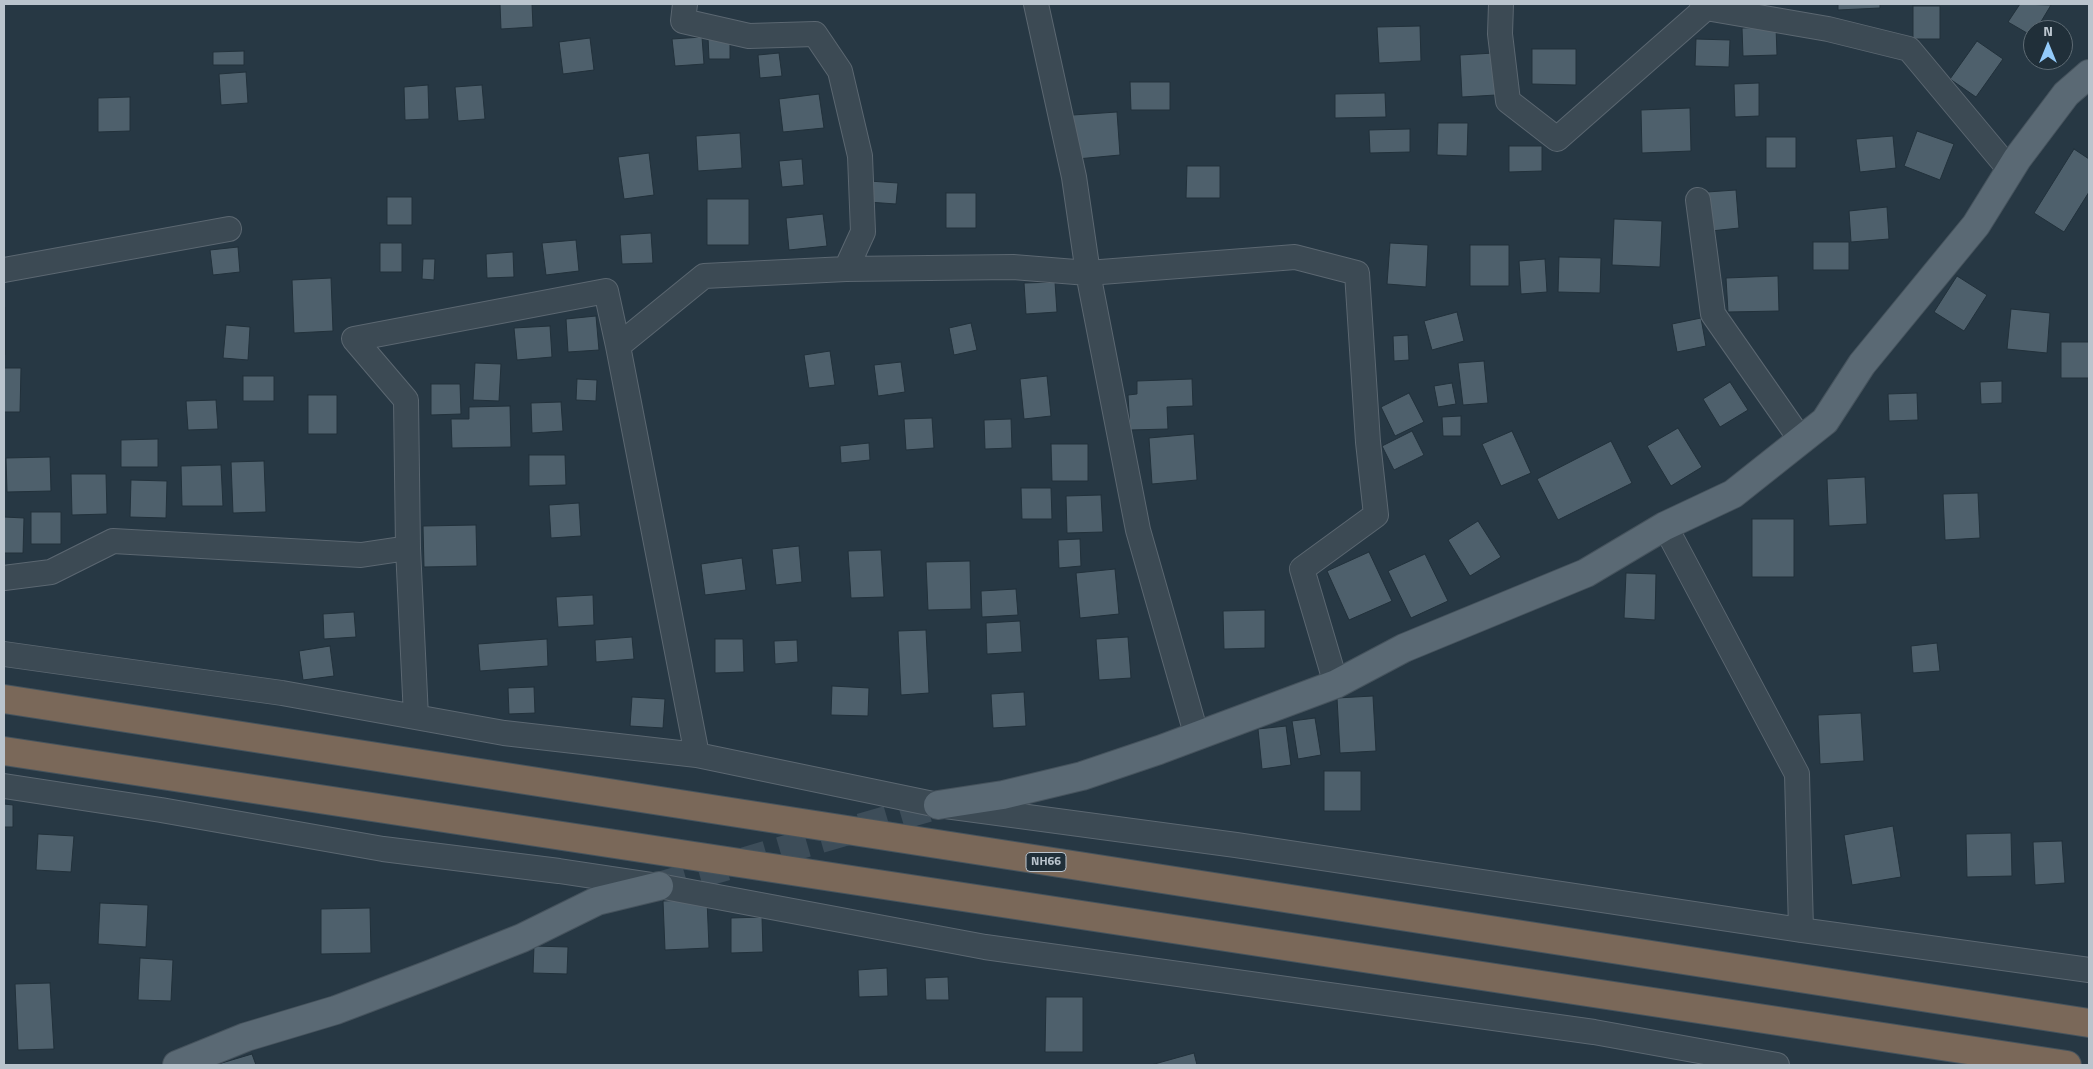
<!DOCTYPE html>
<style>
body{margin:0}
#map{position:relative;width:2093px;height:1069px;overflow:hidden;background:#273844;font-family:"Titillium Web",sans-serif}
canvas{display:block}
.frame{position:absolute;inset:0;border:5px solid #bac4cd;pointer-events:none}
.north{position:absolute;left:2023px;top:20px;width:50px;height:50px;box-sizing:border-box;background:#202f39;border:1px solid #5e6b74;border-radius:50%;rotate:0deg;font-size:14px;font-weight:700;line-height:20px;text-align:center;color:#bac4cd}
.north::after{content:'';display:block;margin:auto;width:18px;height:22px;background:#93caf9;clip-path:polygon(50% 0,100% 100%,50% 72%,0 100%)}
</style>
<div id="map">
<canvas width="2093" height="1069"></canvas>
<div class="frame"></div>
<div class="north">N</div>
</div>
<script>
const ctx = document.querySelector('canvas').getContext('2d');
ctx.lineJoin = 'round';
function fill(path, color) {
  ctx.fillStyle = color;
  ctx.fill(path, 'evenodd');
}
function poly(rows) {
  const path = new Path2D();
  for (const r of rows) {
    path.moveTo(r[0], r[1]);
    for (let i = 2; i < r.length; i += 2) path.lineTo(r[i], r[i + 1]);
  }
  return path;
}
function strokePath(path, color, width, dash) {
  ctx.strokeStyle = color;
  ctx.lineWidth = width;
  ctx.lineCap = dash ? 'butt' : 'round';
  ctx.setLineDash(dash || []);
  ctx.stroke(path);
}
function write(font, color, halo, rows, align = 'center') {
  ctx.font = font + ' "Titillium Web",sans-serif';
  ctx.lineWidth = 4;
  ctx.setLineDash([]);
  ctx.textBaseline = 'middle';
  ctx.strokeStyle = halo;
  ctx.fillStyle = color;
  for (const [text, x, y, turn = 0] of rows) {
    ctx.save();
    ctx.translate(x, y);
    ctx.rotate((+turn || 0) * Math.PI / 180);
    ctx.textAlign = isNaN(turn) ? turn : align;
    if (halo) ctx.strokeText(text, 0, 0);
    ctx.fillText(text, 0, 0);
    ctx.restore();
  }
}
const building = poly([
 [500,4,532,4,533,27,501,29,500,4],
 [1838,4,1880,4,1880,8,1838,10,1838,4],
 [2020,4,2051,5,2036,30,2033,30,2032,36,2008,22,2020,4],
 [1913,6,1940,6,1940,39,1913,39,1913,6],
 [1420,26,1421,61,1379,63,1377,27,1420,26],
 [1776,27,1777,55,1743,56,1742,28,1776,27],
 [702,37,704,64,675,66,672,39,702,37],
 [708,37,730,37,730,59,709,59,708,37],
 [590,38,594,70,563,74,559,42,590,38],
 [1696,39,1730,40,1729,67,1695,66,1696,39],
 [1977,41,2003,59,1976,97,1950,79,1977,41],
 [1532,49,1576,49,1576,85,1532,84,1532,49],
 [244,51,244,65,213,65,213,52,244,51],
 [779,53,782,76,760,78,758,55,779,53],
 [1494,53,1496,95,1462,97,1460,55,1494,53],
 [246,72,248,103,221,105,219,74,246,72],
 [1130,82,1170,82,1170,110,1131,110,1130,82],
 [1759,83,1759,116,1735,117,1734,84,1759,83],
 [428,85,429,119,405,120,404,87,428,85],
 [482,85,485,119,458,121,455,87,482,85],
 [1385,93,1386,117,1335,118,1335,94,1385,93],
 [819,94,824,128,783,132,779,99,819,94],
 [130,97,130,131,98,132,98,98,130,97],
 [1690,108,1691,151,1642,153,1641,110,1690,108],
 [1117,112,1120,155,1077,159,1073,115,1117,112],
 [1438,123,1468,123,1467,156,1437,155,1438,123],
 [1410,129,1410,152,1370,153,1369,130,1410,129],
 [1917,131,1954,144,1940,180,1904,166,1917,131],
 [740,133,742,168,698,171,696,136,740,133],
 [1893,136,1896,168,1860,172,1856,139,1893,136],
 [1766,137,1796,137,1796,168,1766,168,1766,137],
 [1509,146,1542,146,1542,171,1509,172,1509,146],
 [2074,149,2089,159,2089,192,2064,232,2034,213,2074,149],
 [649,153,654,195,624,199,618,157,649,153],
 [802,159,804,185,782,187,779,161,802,159],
 [1187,166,1220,166,1220,198,1186,198,1187,166],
 [869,181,898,183,896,204,868,202,869,181],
 [1736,190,1739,228,1711,231,1707,192,1736,190],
 [946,193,976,193,976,228,946,228,946,193],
 [387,197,412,197,412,225,387,225,387,197],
 [707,199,749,199,749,245,707,245,707,199],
 [1887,207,1889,239,1851,242,1849,211,1887,207],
 [823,214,827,246,789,250,786,218,823,214],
 [1614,219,1662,221,1660,267,1612,265,1614,219],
 [651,233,653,263,622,264,620,235,651,233],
 [576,240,579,271,546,275,542,243,576,240],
 [1813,242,1849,242,1849,270,1813,270,1813,242],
 [380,243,402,243,402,272,380,272,380,243],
 [1390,243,1428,245,1426,287,1387,284,1390,243],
 [1470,245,1509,245,1509,286,1470,286,1470,245],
 [238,247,240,272,213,275,210,250,238,247],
 [513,252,514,277,487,278,486,254,513,252],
 [1559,257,1601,258,1600,293,1558,292,1559,257],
 [423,259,435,259,434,280,422,279,423,259],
 [1545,259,1547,292,1521,294,1519,261,1545,259],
 [1778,276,1779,311,1728,312,1726,278,1778,276],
 [1957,276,1987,295,1964,331,1934,312,1957,276],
 [331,278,333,331,294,333,292,280,331,278],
 [1055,282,1057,312,1026,314,1024,283,1055,282],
 [4,307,5,307,5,355,4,355,4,307],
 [2011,309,2050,313,2047,353,2007,349,2011,309],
 [1457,312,1464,341,1432,350,1424,321,1457,312],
 [596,316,599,350,568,352,566,319,596,316],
 [1701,318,1706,346,1677,352,1672,324,1701,318],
 [971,323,977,350,954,355,949,328,971,323],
 [226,325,250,327,248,360,223,358,226,325],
 [550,326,552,357,517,360,514,328,550,326],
 [1408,335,1409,360,1394,361,1393,336,1408,335],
 [2061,342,2089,342,2089,378,2061,378,2061,342],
 [830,351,835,385,809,388,804,355,830,351],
 [1484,361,1488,403,1463,405,1458,363,1484,361],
 [901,362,905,392,878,396,874,365,901,362],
 [475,363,501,364,499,401,473,400,475,363],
 [4,368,21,368,20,412,4,412,4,368],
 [243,376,274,376,274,401,243,401,243,376],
 [1047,376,1051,416,1024,419,1020,379,1047,376],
 [577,379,597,380,596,401,576,400,577,379],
 [1192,379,1193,406,1167,407,1168,429,1130,430,1128,395,1137,394,1137,381,1192,379],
 [2002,381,2002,403,1981,404,1980,382,2002,381],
 [1730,382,1748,410,1720,427,1703,399,1730,382],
 [1452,383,1456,404,1438,407,1434,386,1452,383],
 [431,384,460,384,461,414,431,415,431,384],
 [1409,393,1424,422,1395,436,1381,407,1409,393],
 [1917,393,1918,420,1889,421,1888,394,1917,393],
 [308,395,337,395,337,434,308,434,308,395],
 [216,400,218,429,188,430,186,401,216,400],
 [561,402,563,431,532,433,531,403,561,402],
 [510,406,511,447,452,448,451,419,469,419,469,407,510,406],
 [1461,416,1461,436,1443,436,1442,417,1461,416],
 [932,418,934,448,906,450,904,419,932,418],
 [1011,419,1012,448,985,449,984,420,1011,419],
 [1678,428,1702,467,1671,486,1647,446,1678,428],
 [1412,431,1424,455,1394,470,1382,446,1412,431],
 [1512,431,1531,473,1501,486,1482,444,1512,431],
 [1194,434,1197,480,1152,484,1149,438,1194,434],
 [158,439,158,467,121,467,121,440,158,439],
 [1611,441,1632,483,1558,520,1537,479,1611,441],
 [869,443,870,460,841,463,840,446,869,443],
 [1051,444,1088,444,1088,481,1052,481,1051,444],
 [529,455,565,455,566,485,529,486,529,455],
 [50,457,51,491,7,492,6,458,50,457],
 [264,461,266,512,233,513,231,462,264,461],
 [221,465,223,506,182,506,181,466,221,465],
 [71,474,106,474,107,514,72,515,71,474],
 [1865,477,1867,524,1829,526,1827,479,1865,477],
 [131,480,167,481,166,518,130,517,131,480],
 [1021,488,1051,488,1052,519,1022,519,1021,488],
 [1978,493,1980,538,1945,540,1943,494,1978,493],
 [1101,495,1103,532,1067,533,1066,496,1101,495],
 [579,503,581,536,551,538,549,505,579,503],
 [31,512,61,512,61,544,31,544,31,512],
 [4,517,24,518,23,553,4,553,4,517],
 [1752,519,1794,519,1794,577,1752,577,1752,519],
 [1478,521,1501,557,1470,576,1448,540,1478,521],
 [476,525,477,566,424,567,423,526,476,525],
 [1080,539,1081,566,1059,568,1058,540,1080,539],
 [799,546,802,582,776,585,772,549,799,546],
 [881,550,884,597,851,598,848,551,881,550],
 [1369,552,1392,601,1349,620,1327,571,1369,552],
 [1425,554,1448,601,1411,618,1388,571,1425,554],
 [742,558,746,590,705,595,701,564,742,558],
 [970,561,971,609,928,610,926,562,970,561],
 [1115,569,1119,614,1080,618,1076,573,1115,569],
 [1626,573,1656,574,1655,620,1624,618,1626,573],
 [1016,589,1018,615,982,617,981,591,1016,589],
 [593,595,594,625,558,627,556,597,593,595],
 [1265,610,1265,648,1224,649,1223,611,1265,610],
 [354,612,356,637,324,639,323,614,354,612],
 [1020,621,1022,652,987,654,986,623,1020,621],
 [926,630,929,693,901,695,898,631,926,630],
 [632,637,634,659,596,662,595,640,632,637],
 [1128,637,1131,678,1099,680,1096,639,1128,637],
 [547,639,548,666,480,671,478,644,547,639],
 [715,639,743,639,744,672,715,673,715,639],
 [797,640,798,662,775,664,774,641,797,640],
 [1937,643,1940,671,1913,673,1911,646,1937,643],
 [330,646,334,676,303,680,299,651,330,646],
 [832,686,869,688,868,716,831,715,832,686],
 [534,687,535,713,509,714,508,688,534,687],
 [1024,692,1026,726,993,728,991,694,1024,692],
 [1373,696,1376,751,1340,753,1337,698,1373,696],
 [632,697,665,699,663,728,630,726,632,697],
 [1861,713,1864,761,1820,764,1818,715,1861,713],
 [1315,718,1321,755,1298,759,1292,721,1315,718],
 [1286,726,1291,765,1262,769,1258,729,1286,726],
 [1324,771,1361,771,1361,811,1324,811,1324,771],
 [4,804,13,805,13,827,4,827,4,804],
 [1893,826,1901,877,1852,885,1844,835,1893,826],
 [2011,833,2012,876,1967,877,1966,834,2011,833],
 [38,834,74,836,71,872,36,870,38,834],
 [2062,841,2065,883,2035,885,2033,842,2062,841],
 [707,899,709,948,665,950,663,901,707,899],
 [100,903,148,905,146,947,98,944,100,903],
 [370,908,371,953,321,954,321,909,370,908],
 [762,917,763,952,731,953,731,918,762,917],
 [534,946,568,947,567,974,533,973,534,946],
 [140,958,173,960,171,1001,138,1000,140,958],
 [887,968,888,996,859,997,858,970,887,968],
 [948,977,949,1000,926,1000,925,978,948,977],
 [50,983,54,1049,18,1050,15,984,50,983],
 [1046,997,1083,997,1083,1052,1045,1052,1046,997],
 [1194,1053,1197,1065,1151,1065,1194,1053],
 [252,1054,256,1065,215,1065,252,1054]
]);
fill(building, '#4e606c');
strokePath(building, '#22313b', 1);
strokePath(poly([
 [659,886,938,805]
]), '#3d4d59', 28, [28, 14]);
const minor = poly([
 [685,4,683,21,749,36,815,34,840,71,860,156,863,232,846,269],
 [1036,4,1074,177,1088,273,1138,530,1197,737],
 [1501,4,1500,34,1508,101,1557,139,1706,8,1702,4],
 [1706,8,1828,29,1909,49,2010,170],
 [1698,200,1713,314,1801,440],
 [4,270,229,229],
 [1665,526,1797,774,1801,930],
 [4,578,51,572,113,541,361,555,408,548],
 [4,654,282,693,504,733,697,755,938,805,1236,845,1801,930,2089,970],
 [416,717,408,548,406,400,354,339,606,291,618,346],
 [697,755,618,346,704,276,846,269,1013,267,1088,273,1295,257,1357,273,1368,442,1376,515,1302,569,1336,684],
 [4,786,161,810,383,849,559,871,659,886,985,947,1594,1032,1777,1065]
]);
const major = poly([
 [938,805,1003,795,1082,776,1159,750,1336,684,1404,648,1586,573,1665,526,1733,494,1825,421,1862,364,1976,225,2017,159,2066,94,2089,74],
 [177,1065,246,1037,336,1010,431,974,522,938,597,901,659,886]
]);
const highway = poly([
 [4,699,2089,1023],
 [4,751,2067,1065]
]);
strokePath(minor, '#5b6771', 26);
strokePath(major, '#46535d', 30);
strokePath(highway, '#46545e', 30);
strokePath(minor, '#3c4a54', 24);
strokePath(major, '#5a6974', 28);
strokePath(highway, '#7a6859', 28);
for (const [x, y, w] of [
 [1046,862,40]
]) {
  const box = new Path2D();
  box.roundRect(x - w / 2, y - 9.5, w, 19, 4);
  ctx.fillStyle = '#202f39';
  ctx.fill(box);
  strokePath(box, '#bac4cd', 1);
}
write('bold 12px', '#bac4cd', null, [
 ["NH66",1046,862]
]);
</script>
